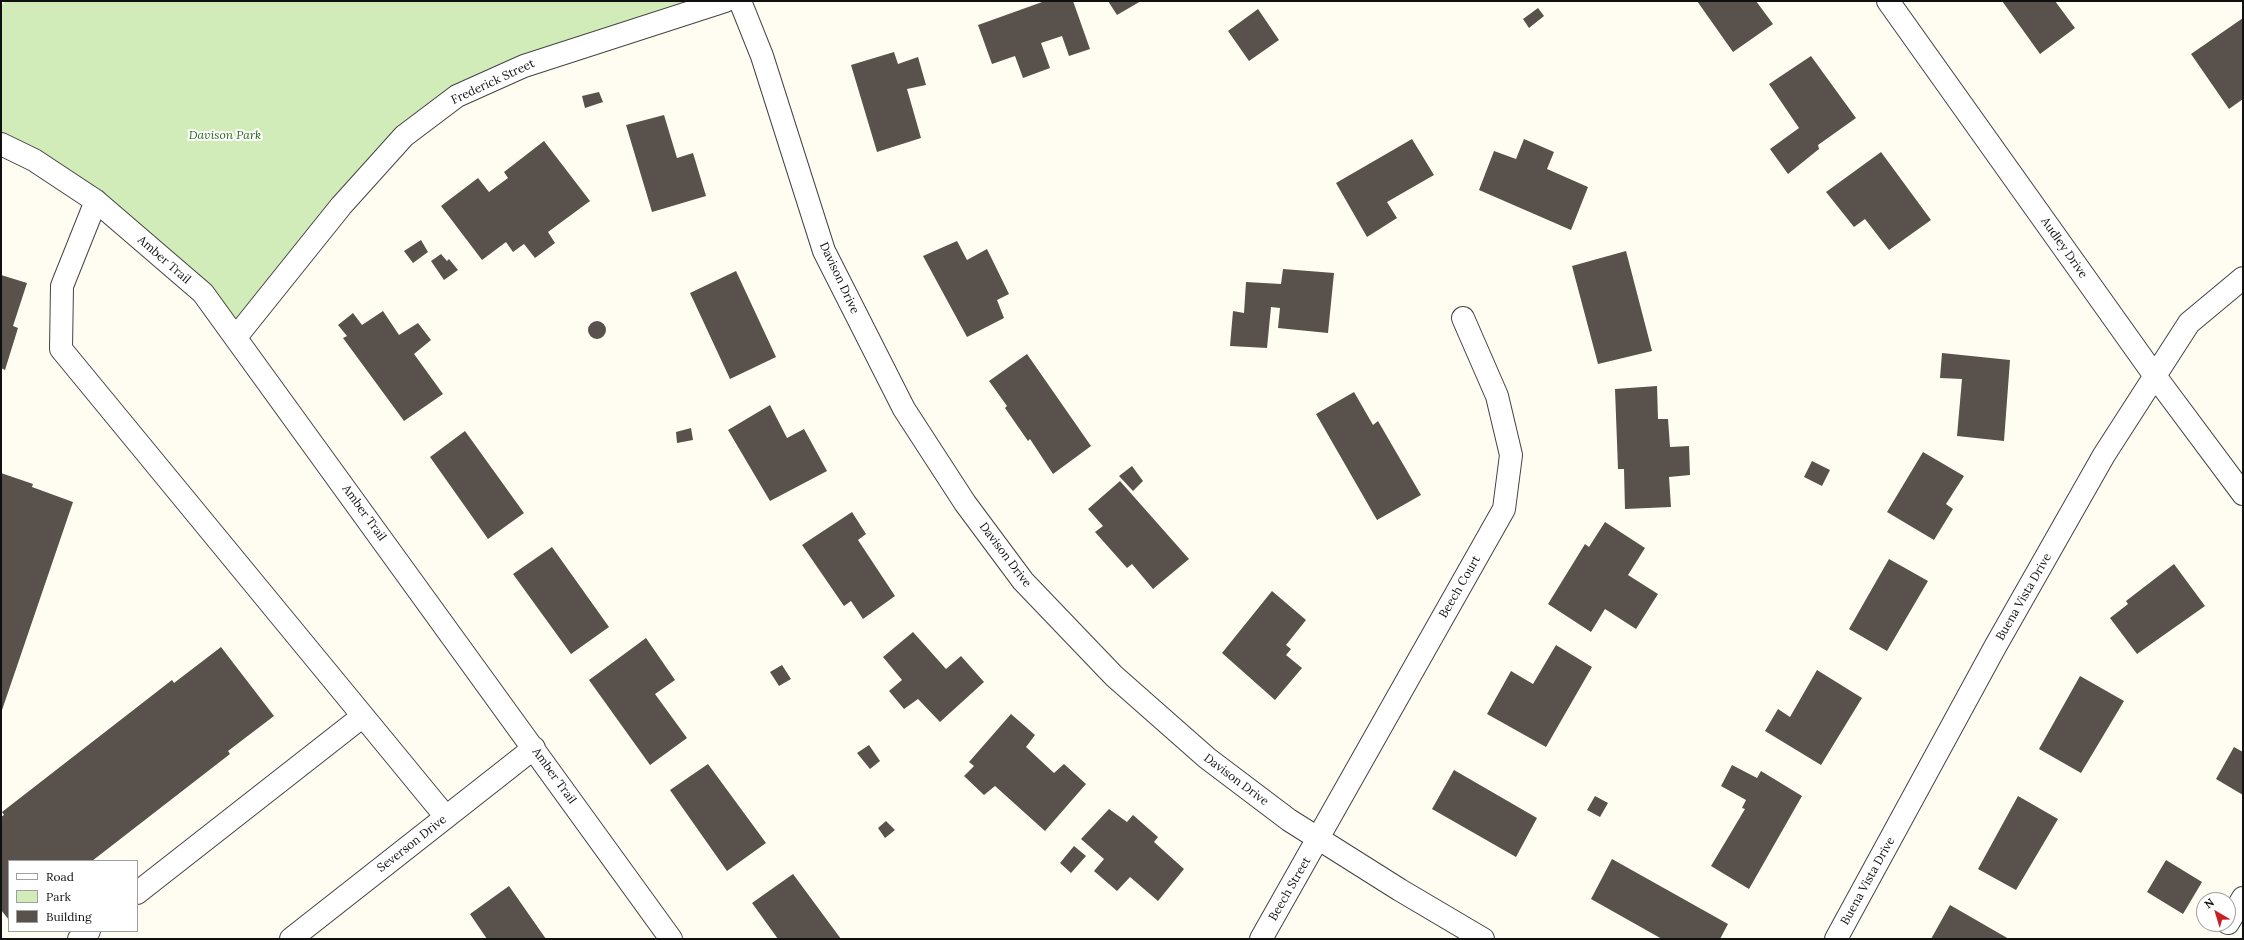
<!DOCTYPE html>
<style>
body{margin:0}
#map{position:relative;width:2244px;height:940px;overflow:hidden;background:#fffdf2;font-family:Lora,serif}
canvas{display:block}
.frame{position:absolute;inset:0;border:2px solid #101010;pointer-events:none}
.legend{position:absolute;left:8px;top:860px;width:130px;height:72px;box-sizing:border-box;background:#fff;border:1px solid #9f9f9f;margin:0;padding:5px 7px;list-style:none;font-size:12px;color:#101010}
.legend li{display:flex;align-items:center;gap:8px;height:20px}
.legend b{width:20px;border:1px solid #9f9f9f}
.north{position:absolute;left:2196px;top:892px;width:40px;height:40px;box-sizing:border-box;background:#fff;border:1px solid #9f9f9f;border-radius:50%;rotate:322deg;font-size:11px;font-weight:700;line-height:16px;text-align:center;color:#101010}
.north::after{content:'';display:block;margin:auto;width:14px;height:18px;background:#c72023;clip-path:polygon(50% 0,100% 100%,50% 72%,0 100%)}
</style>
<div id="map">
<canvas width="2244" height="940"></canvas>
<div class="frame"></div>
<ul class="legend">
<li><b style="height:5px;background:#fff"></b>Road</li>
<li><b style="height:11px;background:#d2ecb9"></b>Park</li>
<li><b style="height:11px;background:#59514b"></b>Building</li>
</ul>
<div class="north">N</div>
</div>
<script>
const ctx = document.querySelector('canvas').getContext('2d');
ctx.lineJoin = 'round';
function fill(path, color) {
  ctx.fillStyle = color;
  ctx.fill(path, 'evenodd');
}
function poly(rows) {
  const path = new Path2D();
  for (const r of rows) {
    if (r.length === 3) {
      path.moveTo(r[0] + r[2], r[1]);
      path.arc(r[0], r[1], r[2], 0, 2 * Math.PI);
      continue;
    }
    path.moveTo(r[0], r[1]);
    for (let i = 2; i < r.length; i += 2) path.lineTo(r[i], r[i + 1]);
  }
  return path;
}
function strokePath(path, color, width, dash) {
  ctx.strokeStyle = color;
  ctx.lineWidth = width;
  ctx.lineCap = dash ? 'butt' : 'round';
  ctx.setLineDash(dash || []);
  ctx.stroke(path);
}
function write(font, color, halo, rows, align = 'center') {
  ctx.font = font + ' Lora,serif';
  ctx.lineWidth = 4;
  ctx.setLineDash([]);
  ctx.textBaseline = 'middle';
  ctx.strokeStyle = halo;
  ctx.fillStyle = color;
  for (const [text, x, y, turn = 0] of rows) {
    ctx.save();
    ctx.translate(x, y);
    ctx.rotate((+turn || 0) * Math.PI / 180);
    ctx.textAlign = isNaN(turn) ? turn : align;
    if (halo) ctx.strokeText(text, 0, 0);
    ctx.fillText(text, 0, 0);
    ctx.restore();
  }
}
fill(poly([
 [6,1,725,1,524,66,404,136,236,337,203,293,1,144,1,6]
]), '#d2ecb9');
fill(poly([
 [1045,1,1073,1,1090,49,1069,56,1062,36,1041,43,1050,68,1023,78,1015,56,992,64,978,25],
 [1108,1,1141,1,1117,15],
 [1697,1,1756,1,1773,24,1733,52],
 [2002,1,2055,1,2075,28,2040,54],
 [1538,8,1544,16,1529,28,1523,19],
 [1258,9,1279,40,1249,61,1228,31],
 [2243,18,2243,99,2229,109,2191,54],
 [894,52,898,64,918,57,926,85,907,89,921,138,877,152,851,65],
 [1811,56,1856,118,1818,145,1819,149,1788,174,1770,149,1799,128,1769,84],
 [599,92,603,102,585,108,582,96],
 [664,115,677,158,693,153,706,196,652,212,626,125],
 [1412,139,1434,175,1387,202,1397,218,1367,237,1336,183],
 [1524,139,1554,152,1547,169,1588,187,1571,230,1479,190,1494,151,1516,159],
 [544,141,590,201,548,232,555,243,535,258,524,244,513,252,506,242,482,260,441,206,478,178,489,192,508,178,504,172],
 [1881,152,1931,220,1889,250,1865,219,1854,227,1826,192],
 [421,240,428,252,413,263,404,251],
 [957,241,967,260,987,249,1009,294,997,300,1004,318,967,337,923,256],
 [1626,251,1652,351,1598,364,1572,266],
 [441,254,447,261,449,259,458,270,444,280,431,261],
 [1283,269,1334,273,1328,333,1278,328,1280,308,1271,307,1267,348,1230,346,1233,311,1244,313,1246,282,1281,284],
 [736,271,776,357,730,379,690,293],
 [1,275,27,283,13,326,18,328,5,370,1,368],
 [383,311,399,335,418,323,431,340,414,354,443,394,404,421,343,338,347,336,338,325,353,313,362,325],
 [597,330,9],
 [1942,353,2010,360,2004,441,1957,436,1962,379,1940,378],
 [1027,354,1091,446,1053,474,1030,439,1028,441,1005,408,1007,406,989,381],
 [1657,386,1658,419,1668,419,1670,447,1689,446,1690,475,1669,477,1671,507,1625,509,1624,469,1618,469,1615,389],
 [1354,392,1373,425,1378,421,1421,495,1377,520,1316,414],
 [770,405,787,438,804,429,827,471,770,501,728,430],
 [691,428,693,440,677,443,676,432],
 [465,431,524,513,488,539,430,457],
 [1923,452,1964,476,1946,504,1953,509,1934,540,1887,512],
 [1812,461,1830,470,1822,486,1804,477],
 [1132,466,1143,481,1133,491,1119,476],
 [1,473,33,484,32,487,73,502,1,713],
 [1120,481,1189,559,1153,589,1132,564,1127,568,1095,532,1103,526,1088,509],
 [852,512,866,534,858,540,895,596,863,619,851,601,844,606,802,545],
 [1605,522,1645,548,1628,575,1658,594,1636,629,1605,609,1591,632,1548,604,1585,544,1589,547],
 [552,547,609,627,571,654,513,574],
 [1889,559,1928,581,1887,651,1849,629],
 [2174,564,2205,606,2137,654,2110,618,2128,604,2126,601],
 [1272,591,1306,620,1286,645,1291,649,1286,655,1302,668,1275,700,1222,653],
 [913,632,946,669,961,656,984,682,940,722,918,699,904,709,889,691,902,680,883,657],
 [646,638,675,680,655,694,687,738,650,765,589,680],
 [1556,645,1592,667,1546,747,1487,714,1511,671,1533,684],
 [221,647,274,716,228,751,230,754,92,861,9,861,9,920,1,910,1,817,4,815,2,812,172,680,174,683],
 [782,665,791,679,779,686,770,672],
 [1817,670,1862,698,1821,765,1765,731,1778,709,1790,717],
 [2080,676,2124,701,2081,773,2039,749],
 [1011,714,1035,735,1026,747,1054,773,1064,764,1086,784,1045,831,995,786,984,795,964,776,974,766,969,762],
 [869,745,880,761,870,769,857,753],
 [2234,747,2243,752,2243,795,2216,779],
 [708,764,766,843,727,871,670,790],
 [1732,765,1757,778,1761,771,1802,796,1749,889,1711,866,1745,809,1742,808,1746,800,1721,786],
 [1454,770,1537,818,1516,857,1432,809],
 [1595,796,1608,803,1600,817,1587,810],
 [2018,796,2058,819,2016,890,1978,869],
 [1109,809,1127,822,1133,815,1158,837,1154,842,1184,869,1158,901,1130,877,1117,891,1094,871,1104,859,1081,839],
 [886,821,895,830,885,838,878,828],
 [1074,846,1086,856,1071,873,1060,863],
 [1612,859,1728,924,1720,939,1662,939,1591,899],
 [2166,860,2202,882,2183,914,2147,892],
 [793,874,841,939,778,939,752,903],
 [509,886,546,939,487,939,470,914],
 [1950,905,2009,939,1931,939]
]), '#59514b');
const minor = poly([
 [740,1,762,56,824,251,904,409,965,503,1023,581,1114,676,1207,758,1289,820,1400,890,1483,939],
 [1888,1,2155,376,2243,494],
 [1,144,34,160,96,201,203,293,671,939],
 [96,201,62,286,61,349,363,716],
 [236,337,341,206,404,136,457,96,524,66,725,1],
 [137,893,363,716,446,817],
 [2228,923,2243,898],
 [79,939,89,931],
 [291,939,534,748],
 [1261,939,1504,509,1511,455,1497,396,1463,318],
 [1836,939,1995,647,2104,455,2189,323,2243,278]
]);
strokePath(minor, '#434343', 24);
strokePath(minor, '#fff', 22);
write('12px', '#101010', '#fff', [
 ["Frederick Street",493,82,-25],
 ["Audley Drive",2064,248,55],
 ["Amber Trail",164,260,41],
 ["Davison Drive",839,278,65],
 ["Amber Trail",364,513,54],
 ["Davison Drive",1005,555,53],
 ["Beech Court",1460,587,-60],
 ["Buena Vista Drive",2024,597,-60],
 ["Amber Trail",554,776,54],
 ["Davison Drive",1236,780,37],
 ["Severson Drive",412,844,-38],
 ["Buena Vista Drive",1868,881,-61],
 ["Beech Street",1290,889,-60]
]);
write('italic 12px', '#2a6b1c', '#fff', [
 ["Davison Park",225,136]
]);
</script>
